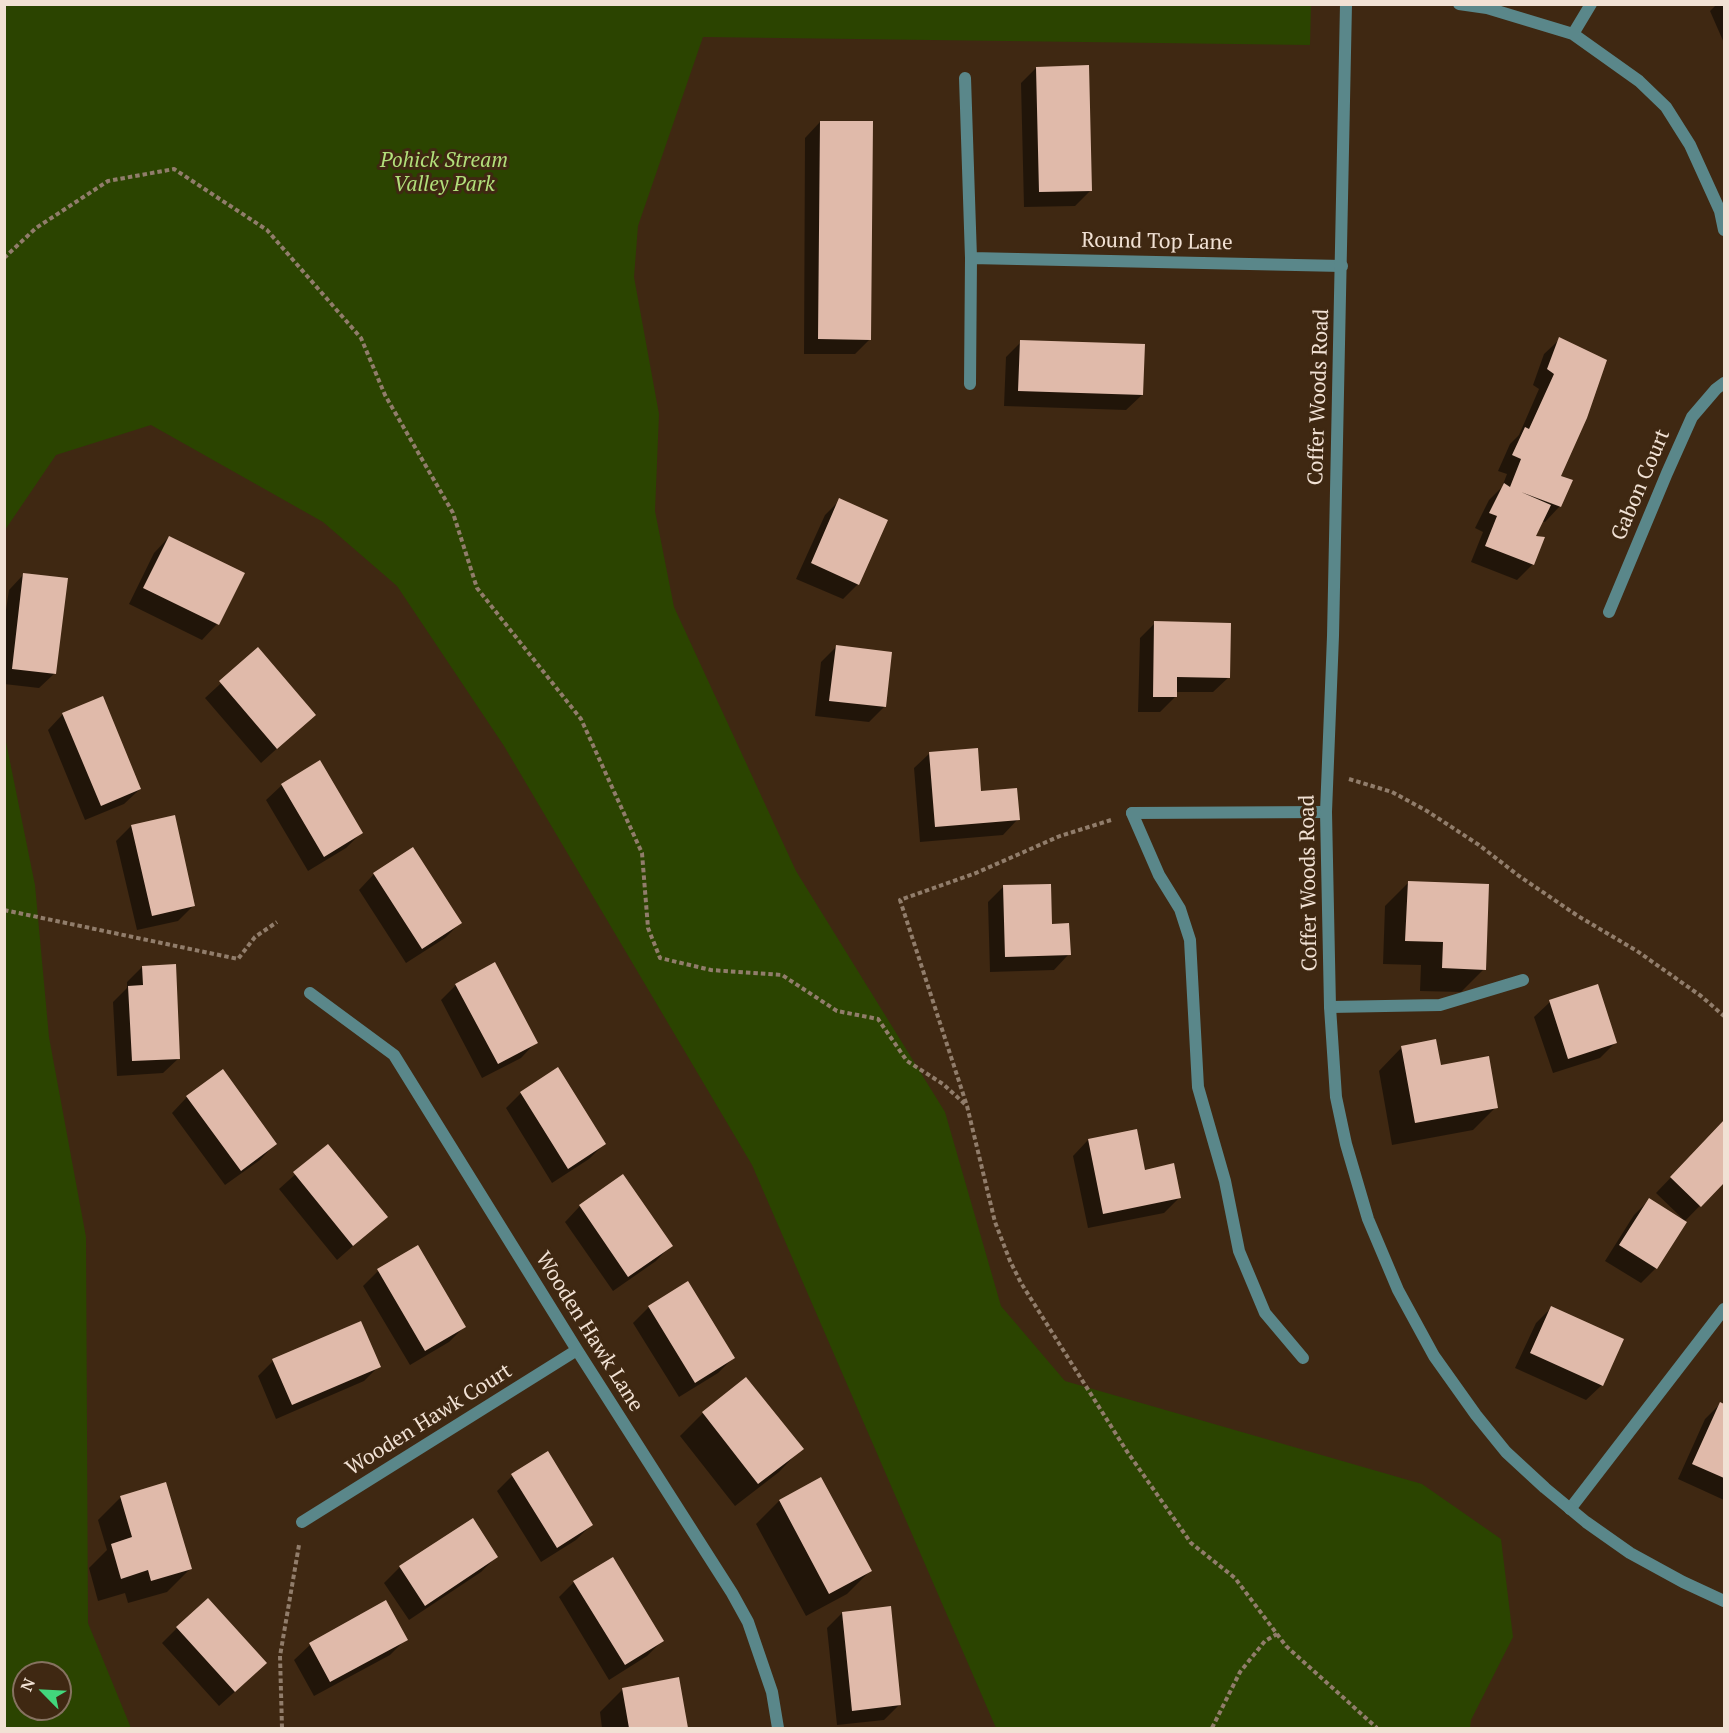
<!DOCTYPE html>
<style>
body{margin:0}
#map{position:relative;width:1729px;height:1733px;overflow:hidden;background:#3f2812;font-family:"PT Serif",serif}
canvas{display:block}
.frame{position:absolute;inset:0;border:6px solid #f1e1d4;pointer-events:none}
.north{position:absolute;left:12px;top:1661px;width:60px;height:60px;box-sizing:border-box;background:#3f2812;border:2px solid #867260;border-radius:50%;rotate:294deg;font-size:16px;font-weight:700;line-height:24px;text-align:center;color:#f1e1d4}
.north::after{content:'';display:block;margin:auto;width:21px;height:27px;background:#42d77c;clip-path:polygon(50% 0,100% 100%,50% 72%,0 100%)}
</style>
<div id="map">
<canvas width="1729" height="1733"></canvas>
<div class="frame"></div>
<div class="north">N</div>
</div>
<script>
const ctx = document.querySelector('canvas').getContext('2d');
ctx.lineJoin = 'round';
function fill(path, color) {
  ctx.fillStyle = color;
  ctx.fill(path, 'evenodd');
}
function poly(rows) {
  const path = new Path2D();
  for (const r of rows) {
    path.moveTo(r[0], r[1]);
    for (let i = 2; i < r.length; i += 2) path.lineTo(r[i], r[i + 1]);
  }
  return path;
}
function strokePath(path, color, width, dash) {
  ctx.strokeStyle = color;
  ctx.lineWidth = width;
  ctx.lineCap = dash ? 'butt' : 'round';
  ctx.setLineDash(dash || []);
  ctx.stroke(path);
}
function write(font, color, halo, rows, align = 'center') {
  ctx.font = font + ' "PT Serif",serif';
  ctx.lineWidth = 6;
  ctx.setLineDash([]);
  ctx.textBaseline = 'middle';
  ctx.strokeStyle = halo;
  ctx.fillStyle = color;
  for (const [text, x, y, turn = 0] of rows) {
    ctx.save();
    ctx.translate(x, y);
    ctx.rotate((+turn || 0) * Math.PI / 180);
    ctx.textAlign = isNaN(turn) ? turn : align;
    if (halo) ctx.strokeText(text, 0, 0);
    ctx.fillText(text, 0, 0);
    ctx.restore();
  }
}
fill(poly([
 [5,4,1311,5,1310,45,703,37,638,226,634,277,659,414,655,511,674,607,796,871,945,1112,1001,1306,1065,1381,1422,1484,1501,1539,1513,1637,1471,1720,1470,1728,996,1728,752,1165,504,746,397,586,323,522,151,425,56,455,5,530],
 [5,737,35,885,49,1037,86,1237,88,1623,131,1728,5,1728],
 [24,1673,60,1673,60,1709,24,1709]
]), '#2b4400');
fill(poly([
 [1717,4,1724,4,1724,43,1710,11],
 [1036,68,1090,191,1075,206,1024,207,1021,83],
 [820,122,870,339,855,354,804,354,805,138],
 [1560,339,1558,477,1560,506,1545,522,1542,521,1534,537,1533,564,1517,580,1471,562,1483,532,1475,528,1489,500,1502,487,1507,474,1498,471,1510,444,1519,435,1539,389,1533,385,1544,354],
 [1021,342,1142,395,1126,410,1004,406,1006,357],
 [840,500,858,584,843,599,796,579,825,515],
 [169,537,243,573,217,624,202,640,129,604,154,553],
 [24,574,55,673,39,688,4,684,4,623,9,590],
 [1155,623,1229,677,1213,692,1175,692,1175,697,1160,712,1138,712,1140,638],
 [836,647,884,707,869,722,815,716,821,662],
 [258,649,314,715,261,763,205,698],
 [63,714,140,789,124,804,85,820,48,730],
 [930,753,980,793,1018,819,1003,835,920,842,914,768],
 [319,762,361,833,346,848,308,871,266,800,282,785],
 [131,826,194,905,178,921,137,930,116,841],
 [413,849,460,923,445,938,406,963,359,890,374,874],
 [1408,883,1484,969,1461,992,1420,991,1421,965,1383,964,1385,906],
 [1003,887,1050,926,1069,954,1054,970,990,972,988,902],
 [142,967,179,1058,163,1073,117,1076,113,1002,127,988,127,982],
 [456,985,536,1042,521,1058,482,1078,441,1000],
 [1550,1002,1616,1042,1600,1058,1553,1073,1534,1017],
 [1402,1047,1440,1067,1496,1107,1473,1130,1392,1145,1379,1071],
 [521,1093,604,1144,589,1159,552,1183,506,1108],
 [187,1097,275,1144,260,1160,225,1185,172,1113],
 [1724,1122,1724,1181,1684,1222,1656,1268,1641,1283,1605,1261,1634,1215,1649,1200,1683,1219,1656,1193],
 [1088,1140,1179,1198,1164,1213,1088,1228,1073,1156],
 [327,1146,386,1217,337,1260,279,1189],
 [580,1206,671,1245,656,1261,613,1291,565,1222],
 [378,1271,464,1327,449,1342,410,1365,363,1286],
 [687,1283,733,1358,718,1373,679,1397,633,1323,649,1307],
 [1551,1308,1602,1385,1586,1400,1515,1368,1536,1323],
 [273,1361,379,1366,364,1381,276,1419,258,1376],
 [1720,1404,1724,1405,1724,1500,1678,1479,1705,1419],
 [703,1413,801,1449,779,1472,735,1506,680,1436],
 [512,1476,591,1525,576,1540,541,1562,497,1491],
 [821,1479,870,1571,847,1594,806,1616,756,1524,779,1501],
 [121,1497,190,1569,167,1592,128,1603,125,1593,98,1601,89,1568,107,1550,98,1520],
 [472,1520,496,1557,481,1572,409,1620,384,1583,400,1567],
 [574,1582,662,1641,647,1656,609,1680,559,1597],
 [385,1602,406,1639,390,1655,314,1696,294,1660,310,1645],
 [842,1613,899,1705,884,1720,837,1725,827,1628],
 [177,1628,250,1678,219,1706,162,1643],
 [678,1679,687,1728,602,1728,600,1712,623,1689]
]), '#0007');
fill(poly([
 [1089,65,1092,191,1039,192,1036,67],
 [820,121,873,121,871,340,818,339],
 [1559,337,1607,360,1587,418,1561,476,1573,480,1561,507,1521,492,1551,505,1536,536,1545,537,1534,565,1485,546,1497,516,1489,513,1504,483,1510,487,1521,459,1512,455,1525,427,1529,429,1554,374,1547,369],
 [1020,340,1145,344,1143,395,1018,391],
 [839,498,888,520,859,585,811,563],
 [169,536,245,573,219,625,143,588],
 [23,573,68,578,56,674,12,669],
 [1154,621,1231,623,1230,678,1177,677,1177,697,1153,697],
 [836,645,892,652,886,707,829,701],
 [258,647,316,715,277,749,219,681],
 [103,696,141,789,101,806,62,713],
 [978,748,981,791,1017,788,1020,820,935,827,929,752],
 [320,760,363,833,324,857,281,784],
 [175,815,195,906,152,916,131,825],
 [413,847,462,923,422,949,373,873],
 [1408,881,1489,884,1486,970,1442,968,1443,942,1405,941],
 [1051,884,1052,924,1069,923,1071,955,1005,957,1003,885],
 [495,962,538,1043,498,1064,455,984],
 [176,964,180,1059,132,1061,128,986,143,985,142,966],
 [1598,984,1617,1043,1568,1059,1549,1000],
 [1436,1039,1441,1065,1489,1056,1498,1108,1415,1123,1401,1046],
 [558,1067,606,1144,568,1169,520,1092],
 [223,1069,277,1144,241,1171,186,1096],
 [1724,1120,1724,1183,1701,1207,1670,1177],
 [1137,1129,1145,1170,1174,1163,1181,1198,1103,1214,1088,1139],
 [328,1144,388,1217,353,1246,293,1172],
 [623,1174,673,1246,628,1277,579,1205],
 [1649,1198,1687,1222,1657,1269,1619,1245],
 [418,1245,466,1327,425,1351,377,1269],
 [688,1281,735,1358,695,1383,648,1306],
 [1551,1306,1624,1339,1603,1386,1530,1353],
 [361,1321,381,1367,292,1405,272,1359],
 [746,1377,804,1449,758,1484,702,1412],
 [1720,1402,1724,1404,1724,1478,1692,1464],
 [548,1451,593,1525,557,1548,511,1474],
 [821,1477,872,1571,829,1594,779,1500],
 [166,1482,192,1569,151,1581,148,1570,121,1579,111,1544,132,1537,120,1496],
 [473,1518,498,1557,425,1606,399,1566],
 [613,1557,664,1641,625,1665,573,1581],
 [208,1598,267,1663,235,1692,176,1627],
 [386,1600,408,1640,330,1682,309,1643],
 [891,1606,901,1705,852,1711,842,1612],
 [679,1677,688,1728,629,1728,622,1688]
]), '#e0baaa');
strokePath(poly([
 [4,258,36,228,108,181,174,169,267,230,361,338,385,395,453,513,477,588,581,719,642,853,648,928,660,958,711,970,782,975,837,1011,878,1019,907,1061,943,1084,967,1106],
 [1349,779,1392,792,1427,811,1479,845,1519,876,1578,916,1637,951,1701,996,1724,1016],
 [1111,820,1060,836,976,873,900,900,967,1106,995,1222,1010,1261,1021,1283,1126,1450,1191,1543,1235,1578,1286,1646,1377,1728],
 [4,910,238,959,255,937,277,922],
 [282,1728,280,1656,299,1545],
 [1212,1728,1240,1672,1265,1641,1277,1634]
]), '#917d6b', 4, [4.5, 3]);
strokePath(poly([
 [1132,813,1159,875,1180,909,1190,940,1198,1087,1225,1181,1239,1251,1265,1313,1303,1358],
 [1330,1007,1440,1005,1523,980],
 [1570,1509,1724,1309]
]), '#5a878a', 12);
strokePath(poly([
 [1459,4,1487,8,1573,34,1639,81,1666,107,1690,145,1720,211,1724,230],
 [1573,34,1591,4],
 [965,78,971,258,970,384],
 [971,258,1342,266],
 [1609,612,1667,473,1692,417,1716,389,1724,383],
 [1132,813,1326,812],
 [310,993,394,1055,577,1350,732,1593,748,1622,772,1692,778,1728],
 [302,1522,577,1350]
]), '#5a878a', 12);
strokePath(poly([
 [1346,4,1333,636,1326,812,1330,1007,1336,1097,1346,1144,1368,1219,1398,1290,1434,1356,1476,1415,1506,1452,1545,1488,1586,1522,1630,1553,1683,1582,1724,1601]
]), '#5a878a', 12);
write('italic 21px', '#b1df7a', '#3f2812', [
 ["Pohick Stream",444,161],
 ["Valley Park",444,185]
]);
write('21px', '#f1e1d4', '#3f2812', [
 ["Round Top Lane",1157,242,1],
 ["Coffer Woods Road",1319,397,-88],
 ["Gabon Court",1641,485,-67],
 ["Coffer Woods Road",1309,883,-91],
 ["Wooden Hawk Lane",589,1332,58],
 ["Wooden Hawk Court",429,1420,-32]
]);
</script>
